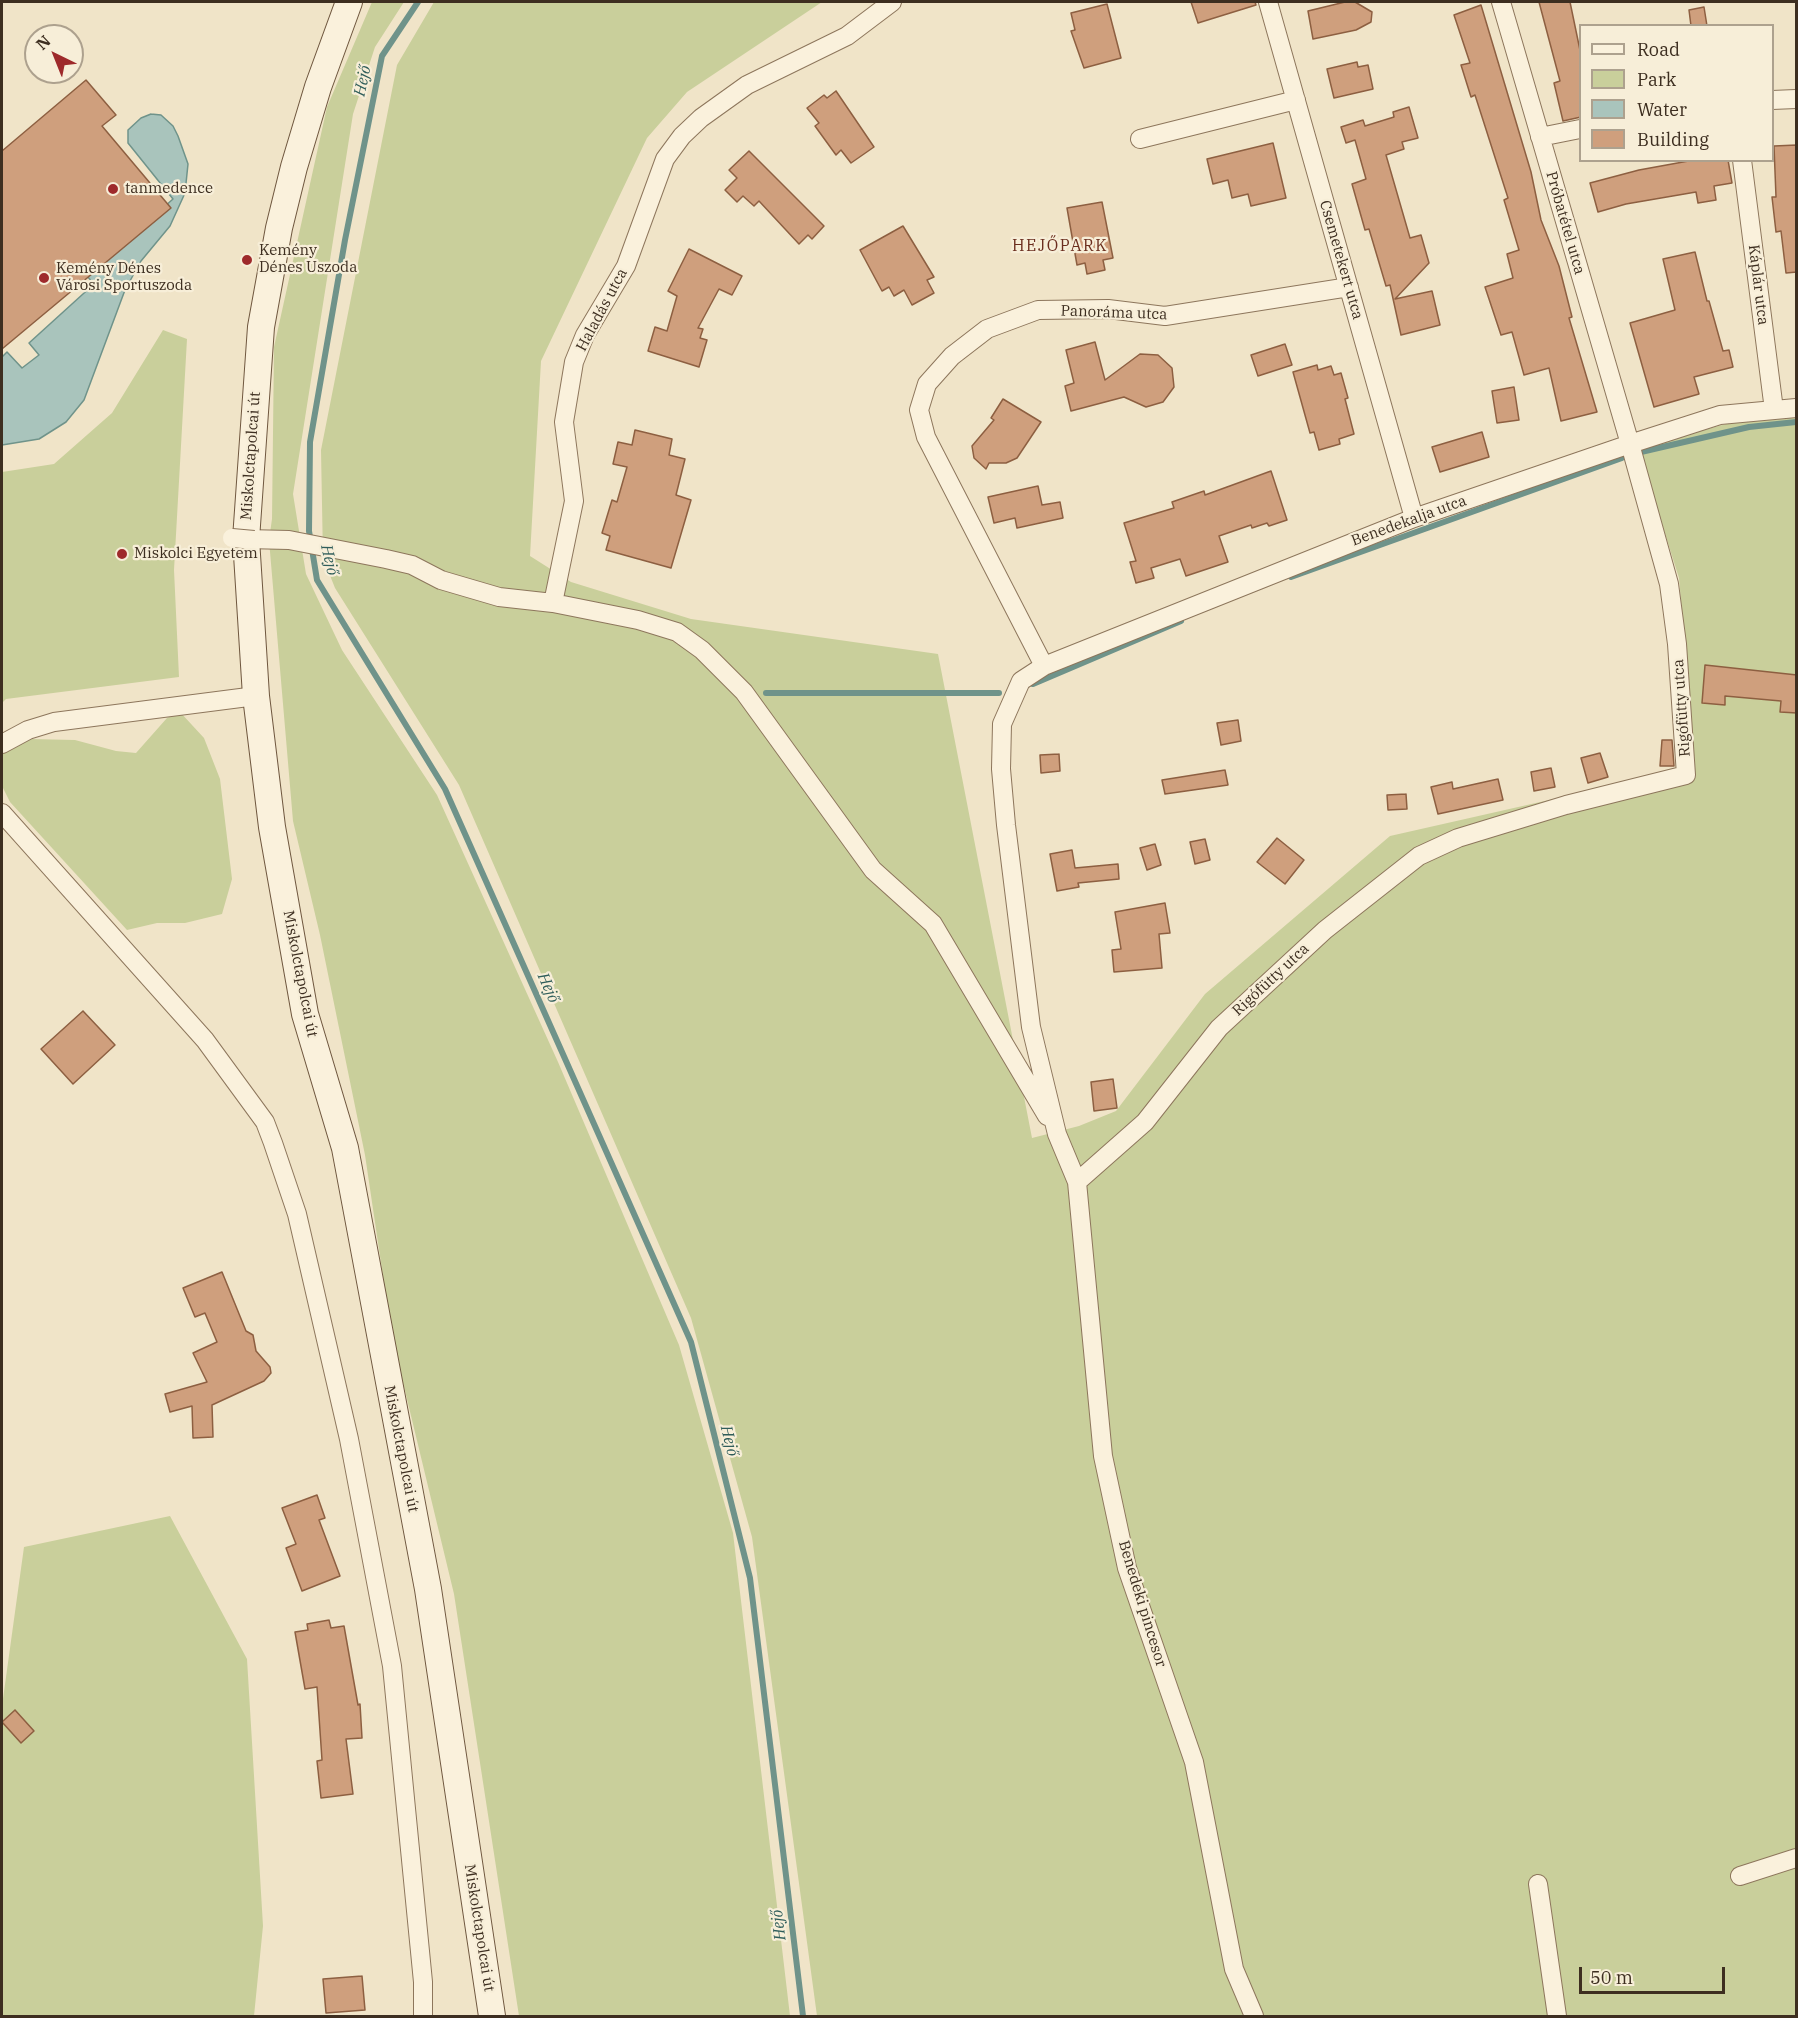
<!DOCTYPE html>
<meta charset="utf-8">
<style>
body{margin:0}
#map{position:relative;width:1798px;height:2018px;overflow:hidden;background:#f0e4c8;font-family:"IBM Plex Serif",serif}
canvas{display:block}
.frame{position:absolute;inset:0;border:3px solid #3d2e20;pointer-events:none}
.legend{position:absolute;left:1579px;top:24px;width:195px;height:138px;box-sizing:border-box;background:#f7eed8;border:2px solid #ada18e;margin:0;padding:8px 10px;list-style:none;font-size:18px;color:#3d2e20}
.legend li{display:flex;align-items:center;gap:12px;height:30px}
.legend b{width:30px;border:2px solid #ada18e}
.north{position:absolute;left:24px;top:24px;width:60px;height:60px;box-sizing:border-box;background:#f7eed8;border:2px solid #ada18e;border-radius:50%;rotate:317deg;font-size:16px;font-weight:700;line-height:24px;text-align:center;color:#3d2e20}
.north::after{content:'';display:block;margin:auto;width:21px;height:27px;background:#9e2a2b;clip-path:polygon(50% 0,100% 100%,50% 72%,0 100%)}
.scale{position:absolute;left:1579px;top:1967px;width:146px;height:27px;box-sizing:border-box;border:3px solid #3d2e20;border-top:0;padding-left:8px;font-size:18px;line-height:21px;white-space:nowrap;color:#3d2e20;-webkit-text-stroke:4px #f7eed8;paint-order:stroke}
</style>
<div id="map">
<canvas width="1798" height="2018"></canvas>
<div class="frame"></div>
<ul class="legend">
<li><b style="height:8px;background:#faf1dc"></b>Road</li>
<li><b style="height:16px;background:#c9cf9b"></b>Park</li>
<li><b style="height:16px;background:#a9c4bc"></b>Water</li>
<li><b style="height:16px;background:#cf9f7d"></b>Building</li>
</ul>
<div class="north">N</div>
<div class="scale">50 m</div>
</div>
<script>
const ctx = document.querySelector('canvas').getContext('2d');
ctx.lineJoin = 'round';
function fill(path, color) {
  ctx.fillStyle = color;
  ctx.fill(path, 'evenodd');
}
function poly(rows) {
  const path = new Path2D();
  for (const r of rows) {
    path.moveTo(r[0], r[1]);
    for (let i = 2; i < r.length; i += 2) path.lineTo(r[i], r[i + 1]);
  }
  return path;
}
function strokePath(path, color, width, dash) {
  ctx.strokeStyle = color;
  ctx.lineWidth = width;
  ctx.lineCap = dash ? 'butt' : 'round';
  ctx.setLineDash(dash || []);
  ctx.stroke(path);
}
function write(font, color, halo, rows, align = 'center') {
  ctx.font = font + ' "IBM Plex Serif",serif';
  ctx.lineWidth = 4.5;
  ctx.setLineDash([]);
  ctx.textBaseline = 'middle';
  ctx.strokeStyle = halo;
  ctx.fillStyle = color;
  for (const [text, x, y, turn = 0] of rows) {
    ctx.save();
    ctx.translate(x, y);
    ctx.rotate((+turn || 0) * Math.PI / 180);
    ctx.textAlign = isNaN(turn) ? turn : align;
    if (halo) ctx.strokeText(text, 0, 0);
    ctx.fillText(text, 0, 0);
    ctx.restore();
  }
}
fill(poly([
 [372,2,404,2,375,47,353,114,293,494,306,574,342,650,437,795,558,1062,679,1345,733,1533,790,2016,519,2016,454,1594,392,1337,365,1155,320,935,293,821,269,540,272,519,274,347,327,107],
 [434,2,822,2,687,92,647,138,541,361,530,556,571,582,691,619,938,654,1032,1138,1079,1126,1116,1111,1205,994,1390,836,1695,767,1679,578,1638,448,1748,418,1796,414,1796,2016,817,2016,752,1537,691,1318,459,785,335,588,323,558,321,450,397,65],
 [163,330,187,339,174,570,179,677,6,699,2,703,2,472,54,464,112,413],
 [180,712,204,738,220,779,232,879,222,914,185,923,157,923,127,930,10,802,2,786,2,753,30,739,75,740,116,751,136,753,167,718],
 [170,1516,247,1659,263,1926,254,2016,2,2016,2,1706,24,1547]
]), '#c9cf9b');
const water = poly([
 [151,114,161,115,173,126,178,136,188,164,185,193,170,226,141,261,125,290,84,400,66,422,39,439,2,445,2,357,7,352,22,368,39,355,29,343,94,284,87,276,173,199,128,143,128,130,141,118,151,114]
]);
fill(water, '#a9c4bc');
strokePath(water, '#6f938a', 1.5);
strokePath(poly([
 [418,2,382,56,345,240,310,442,309,531,317,580,445,789,691,1342,750,1578,803,2016],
 [1641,452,1749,427,1796,422],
 [1291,577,1622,458],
 [1033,684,1181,621],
 [766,693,999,693]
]), '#6f938a', 6);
const building = poly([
 [1191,2,1255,2,1256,5,1198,23,1191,2],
 [1345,2,1355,2,1372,12,1371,22,1356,30,1313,39,1308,11,1345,2],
 [1539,2,1570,2,1581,55,1581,117,1563,121,1554,83,1560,81,1539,2],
 [1107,4,1121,58,1084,68,1071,31,1075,30,1071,13,1107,4],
 [1481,5,1531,172,1541,220,1559,266,1572,317,1569,318,1597,412,1561,421,1549,368,1524,375,1512,332,1501,335,1485,287,1513,278,1507,254,1519,250,1504,200,1508,198,1475,95,1471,97,1461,65,1470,63,1454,15,1481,5],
 [1704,7,1707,26,1691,26,1689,10,1704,7],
 [1357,62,1358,67,1368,65,1373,89,1334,98,1327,69,1357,62],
 [86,80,116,115,102,126,171,208,2,349,2,151,86,80],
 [836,91,874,147,851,163,841,150,836,155,815,126,819,123,807,108,824,95,827,98,836,91],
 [1409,107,1418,138,1402,142,1404,149,1386,155,1410,238,1421,235,1429,263,1395,299,1432,291,1440,325,1401,335,1390,285,1386,286,1369,229,1365,230,1352,184,1366,179,1355,140,1346,143,1341,127,1363,120,1365,126,1394,117,1393,112,1409,107],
 [1273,143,1286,198,1251,206,1248,194,1232,198,1228,180,1213,184,1207,159,1273,143],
 [1797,145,1797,272,1786,273,1781,231,1776,232,1772,197,1776,197,1774,146,1797,145],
 [749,151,824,226,812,239,808,235,799,244,759,201,754,206,743,196,737,202,725,190,737,178,729,170,749,151],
 [1694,160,1728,160,1732,183,1714,186,1716,200,1698,203,1696,192,1626,204,1598,212,1590,183,1639,170,1694,160],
 [1102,202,1113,258,1103,260,1105,270,1087,274,1085,263,1077,265,1067,208,1102,202],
 [903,226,934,277,927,280,934,293,912,305,904,290,894,296,889,287,882,291,860,250,903,226],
 [689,249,742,276,732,295,719,289,698,328,703,329,700,338,707,340,699,367,648,351,655,327,667,331,677,296,668,291,689,249],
 [1695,252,1707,301,1709,301,1723,351,1729,350,1733,367,1694,377,1699,394,1654,407,1630,323,1675,310,1663,259,1695,252],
 [1095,342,1105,380,1140,354,1158,355,1172,368,1174,387,1163,402,1146,407,1124,397,1071,411,1065,386,1074,383,1066,350,1095,342],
 [1285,344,1292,365,1258,376,1251,355,1285,344],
 [1317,365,1318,370,1331,366,1334,375,1341,373,1348,398,1345,399,1354,434,1339,439,1340,444,1319,450,1314,432,1310,433,1293,372,1317,365],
 [1514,387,1519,420,1497,423,1492,391,1514,387],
 [1003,399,1041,422,1017,458,1006,463,989,463,986,469,974,458,972,446,994,420,991,418,1003,399],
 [635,430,672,439,669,455,685,459,676,495,691,500,671,568,606,550,610,536,602,533,612,500,617,502,627,467,613,464,618,442,632,445,635,430],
 [1482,432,1489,457,1440,472,1432,447,1482,432],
 [1271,471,1287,520,1269,526,1267,523,1252,528,1251,525,1219,536,1228,562,1186,576,1180,559,1151,568,1154,578,1136,583,1130,562,1136,561,1124,523,1174,508,1172,502,1204,491,1205,495,1271,471],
 [1038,486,1042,505,1060,502,1063,518,1017,528,1015,518,994,523,988,497,1038,486],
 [1705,665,1797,675,1797,713,1780,712,1781,701,1725,696,1725,705,1702,703,1705,665],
 [1238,720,1241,741,1221,745,1217,723,1238,720],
 [1662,740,1672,740,1674,766,1660,766,1662,740],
 [1600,753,1608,777,1588,783,1581,758,1600,753],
 [1059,754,1060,771,1041,773,1040,755,1059,754],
 [1551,768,1555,787,1534,791,1531,772,1551,768],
 [1225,770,1228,785,1165,794,1162,780,1225,770],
 [1498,779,1503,800,1438,814,1431,787,1452,782,1453,789,1498,779],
 [1406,794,1407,809,1388,810,1387,795,1406,794],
 [1277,838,1304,860,1285,884,1257,862,1277,838],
 [1205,839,1210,860,1195,864,1190,842,1205,839],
 [1155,844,1161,865,1147,870,1140,848,1155,844],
 [1072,850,1075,868,1118,864,1119,879,1078,883,1079,887,1057,891,1050,854,1072,850],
 [1165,903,1170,933,1159,934,1162,968,1114,972,1112,950,1121,949,1115,912,1165,903],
 [83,1011,115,1045,73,1084,41,1049,83,1011],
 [1113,1079,1117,1108,1094,1111,1091,1082,1113,1079],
 [222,1272,246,1331,253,1335,256,1351,270,1367,271,1373,264,1381,212,1405,213,1437,193,1438,192,1406,170,1412,165,1394,207,1382,193,1353,217,1342,205,1313,195,1317,183,1288,222,1272],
 [317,1495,325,1518,319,1520,340,1576,302,1591,286,1548,296,1544,282,1508,317,1495],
 [329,1620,331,1628,344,1626,358,1705,360,1704,362,1738,346,1739,353,1794,321,1798,317,1761,322,1760,317,1687,305,1689,295,1632,308,1630,307,1624,329,1620],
 [15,1710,34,1731,21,1743,2,1722,15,1710],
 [362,1976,365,2010,326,2013,323,1979,362,1976]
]);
fill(building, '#cf9f7d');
strokePath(building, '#8d5f41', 1.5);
const street = poly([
 [1268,2,1414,518],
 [1501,2,1630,444,1669,584,1677,644,1686,775,1566,805,1458,838,1419,856,1325,930,1219,1028,1145,1122,1077,1182,1057,1134,1031,1027,1006,825,1001,769,1002,724,1021,681,1044,666,1414,518,1630,444,1720,415,1796,408],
 [1772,100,1796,99],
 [1540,137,1580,129],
 [1140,139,1296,100],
 [1742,160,1774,410],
 [246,539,289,540,386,559,412,565,441,580,499,597,553,603,638,620,677,632,702,650,744,692,873,870,933,924,1047,1116],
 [553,603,574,501,564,422,574,362,585,335,626,266,665,159,682,136,701,118,747,85,847,36,892,2],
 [1044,666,926,437,919,410,927,384,952,356,987,329,1038,310,1108,309,1165,316,1349,287],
 [2,744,28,730,54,722,256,696],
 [2,813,205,1040,265,1122,273,1143,297,1214,349,1439,392,1666,423,1982,423,2016],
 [1077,1182,1103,1456,1127,1568,1194,1762,1234,1969,1254,2016],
 [1740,1876,1796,1858],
 [1538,1884,1557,2016]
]);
const secondary = poly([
 [349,2,318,87,294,167,279,228,261,327,246,539,256,696,272,827,305,1014,345,1148,428,1589,492,2016]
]);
strokePath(street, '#8d765c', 20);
strokePath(secondary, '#6f573f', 28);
strokePath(street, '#faf1dc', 18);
strokePath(secondary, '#faf1dc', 26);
const streetBridge = poly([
 [232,538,254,540]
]);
strokePath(streetBridge, '#8d765c', 20, []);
strokePath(streetBridge, '#faf1dc', 18);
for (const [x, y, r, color] of [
 [113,189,6,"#9e2a2b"],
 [247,260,6,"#9e2a2b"],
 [44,278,6,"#9e2a2b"],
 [122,554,6,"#9e2a2b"]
]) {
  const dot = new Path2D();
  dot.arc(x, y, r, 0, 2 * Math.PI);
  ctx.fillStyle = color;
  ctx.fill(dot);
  strokePath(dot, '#f7eed8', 2);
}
write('15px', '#3d2e20', '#f7eed8', [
 ["tanmedence",125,189],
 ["Kemény",259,251],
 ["Dénes Uszoda",259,268],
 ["Kemény Dénes",56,269],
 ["Városi Sportuszoda",56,286],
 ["Miskolci Egyetem",134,554]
], 'left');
write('15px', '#3d2e20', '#f7eed8', [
 ["Próbatétel utca",1565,223,74],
 ["Csemetekert utca",1341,260,74],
 ["Káplár utca",1758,285,83],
 ["Haladás utca",602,310,-62],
 ["Panoráma utca",1114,313,2],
 ["Miskolctapolcai út",251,456,-86],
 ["Benedekalja utca",1409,521,-20],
 ["Rigófütty utca",1682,708,-94],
 ["Miskolctapolcai út",300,974,79],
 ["Rigófütty utca",1271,980,-43],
 ["Miskolctapolcai út",401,1449,79],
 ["Benedeki pincesor",1142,1604,73],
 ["Miskolctapolcai út",479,1928,81]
]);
write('italic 16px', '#2f5d5a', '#f7eed8', [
 ["Hejő",363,81,-78],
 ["Hejő",329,560,77],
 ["Hejő",548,988,66],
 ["Hejő",729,1441,76],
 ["Hejő",779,1925,-97]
]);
ctx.letterSpacing = '1.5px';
write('16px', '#6b2e1e', '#f7eed8', [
 ["HEJŐPARK",1060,246]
]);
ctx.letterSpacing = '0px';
</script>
